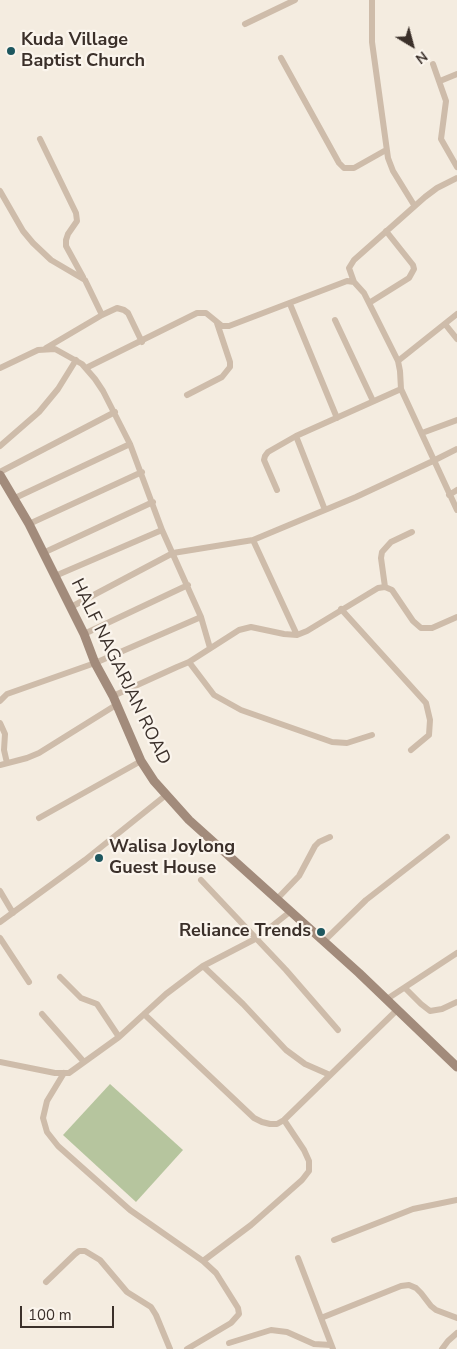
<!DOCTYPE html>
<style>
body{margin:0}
#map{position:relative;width:457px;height:1349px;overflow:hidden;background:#f4ece0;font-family:"Nunito Sans",sans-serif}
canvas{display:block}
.north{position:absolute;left:387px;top:20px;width:50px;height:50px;-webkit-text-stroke:4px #fbf5ed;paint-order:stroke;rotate:143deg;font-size:14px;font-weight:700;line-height:20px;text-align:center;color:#3b302a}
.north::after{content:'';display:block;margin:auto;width:18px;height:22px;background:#3b302a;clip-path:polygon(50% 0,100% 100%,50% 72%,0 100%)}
.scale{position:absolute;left:20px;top:1306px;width:94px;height:22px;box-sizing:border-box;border:2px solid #3b302a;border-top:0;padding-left:6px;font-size:15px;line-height:18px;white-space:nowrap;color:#3b302a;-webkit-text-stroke:4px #fbf5ed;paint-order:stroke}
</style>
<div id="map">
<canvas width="457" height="1349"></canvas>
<div class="north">N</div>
<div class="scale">100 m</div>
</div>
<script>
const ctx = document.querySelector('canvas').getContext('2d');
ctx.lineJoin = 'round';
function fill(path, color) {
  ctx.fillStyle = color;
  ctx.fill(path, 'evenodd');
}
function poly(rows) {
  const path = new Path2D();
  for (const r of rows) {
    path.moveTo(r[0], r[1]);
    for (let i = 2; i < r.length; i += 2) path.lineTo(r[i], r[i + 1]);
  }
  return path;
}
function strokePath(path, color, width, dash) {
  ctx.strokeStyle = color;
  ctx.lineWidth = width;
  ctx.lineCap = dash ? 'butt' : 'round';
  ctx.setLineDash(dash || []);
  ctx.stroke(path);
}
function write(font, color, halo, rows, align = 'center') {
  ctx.font = font + ' "Nunito Sans",sans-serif';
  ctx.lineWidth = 4.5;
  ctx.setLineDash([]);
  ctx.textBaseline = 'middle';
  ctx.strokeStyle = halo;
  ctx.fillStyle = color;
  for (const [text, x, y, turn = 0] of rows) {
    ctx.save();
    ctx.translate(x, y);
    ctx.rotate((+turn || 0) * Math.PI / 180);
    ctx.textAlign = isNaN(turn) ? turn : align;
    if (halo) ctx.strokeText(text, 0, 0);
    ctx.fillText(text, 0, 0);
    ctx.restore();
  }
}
fill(poly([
 [110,1084,183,1150,136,1202,63,1135]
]), '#b6c59e');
strokePath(poly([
 [372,0,372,42,388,158,393,171,414,205],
 [245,24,295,0],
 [281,58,339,163,344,168,354,168,386,150],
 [433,64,446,101,441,139,457,167],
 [440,81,457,74],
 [40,139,76,213,77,221,68,234,66,240,66,246,83,277],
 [0,191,23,231,33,243,51,260,85,280,102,315],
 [354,282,349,268,354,260,425,197,437,188,457,178],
 [369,303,409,278,414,269,413,265,386,231],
 [290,304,337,418],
 [335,320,373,401],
 [445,324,457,339],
 [46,348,102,315,117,308,124,310,128,313,142,342],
 [398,361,457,314],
 [0,368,38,350,55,349,82,364,95,379,103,391,130,444,162,530,201,617,210,648],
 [86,368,197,313,206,313,222,326,229,326,347,281,354,282,364,293,398,361,400,371,401,389,457,510],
 [187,395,222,377,230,367,230,362,217,323],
 [422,433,457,420],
 [296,436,325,510],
 [0,446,39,412,58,389,76,360],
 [0,472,115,412],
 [277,490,264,460,265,456,268,452,296,436,401,389],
 [449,495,457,490],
 [15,498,130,444],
 [29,524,142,472],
 [253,540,297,635],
 [43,553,153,502],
 [55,576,162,530],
 [385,587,381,558,382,552,391,542,412,532],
 [71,607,173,553,253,540,356,497,433,461,457,449],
 [341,609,426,703,430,720,429,735,411,750],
 [84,634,188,585],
 [189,662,214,695,241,710,332,742,347,743,372,735],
 [113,696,177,667,189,662,239,630,251,627,284,634,297,635,307,631,378,588,385,587,392,590,413,621,421,628,432,628,457,617],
 [0,701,7,694,95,663,201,617],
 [0,723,5,734,4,750,7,763],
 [0,765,27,758,39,753,116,705],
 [39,818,141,761],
 [201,880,286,970,338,1030],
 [0,891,13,913],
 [277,899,299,876,315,846,319,842,330,837],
 [0,922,85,860,166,795],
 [0,938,29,982],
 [323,942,366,900,447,837],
 [203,966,243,1004,286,1050,305,1064,330,1075],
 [60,977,81,998,97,1004,119,1037],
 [405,988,421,1004,430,1011,442,1009,457,1002],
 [387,999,457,953],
 [42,1014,84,1062],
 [144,1014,254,1118,262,1122,270,1124,277,1124,284,1120,398,1009],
 [0,1062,55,1073,69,1073,119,1037,166,994,203,966,257,938,291,911],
 [64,1073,47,1101,43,1118,47,1132,58,1146,130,1210,203,1261,216,1273,238,1308,239,1314,231,1323,187,1349],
 [334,1240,413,1209,457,1200],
 [298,1258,333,1349],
 [203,1261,251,1225,302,1180,309,1171,309,1161,304,1150,284,1120],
 [46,1282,75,1254,79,1251,85,1251,100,1260,127,1292,151,1307,156,1315,170,1349],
 [321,1318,401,1286,409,1285,416,1288,421,1293,431,1306,436,1310,457,1318],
 [229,1343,271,1330,287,1332,314,1344,331,1345],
 [442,1349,448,1341,457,1333]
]), '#cebcaa', 6);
strokePath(poly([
 [0,475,29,524,84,634,95,663,113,696,141,761,154,781,189,820,359,973,457,1067]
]), '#a28b7b', 9);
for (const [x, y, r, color] of [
 [11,51,5,"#1d575f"],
 [99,858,5,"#1d575f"],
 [321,932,5,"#1d575f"]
]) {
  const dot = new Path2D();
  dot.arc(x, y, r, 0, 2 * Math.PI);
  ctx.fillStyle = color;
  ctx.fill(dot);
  strokePath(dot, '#fbf5ed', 2);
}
write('bold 18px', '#3b302a', '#fbf5ed', [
 ["Kuda Village",21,41],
 ["Baptist Church",21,62],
 ["Walisa Joylong",109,848],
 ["Guest House",109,869],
 ["Reliance Trends",311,932,"right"]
], 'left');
write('18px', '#3b302a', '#fbf5ed', [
 ["HALF NAGARJAN ROAD",120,672,64]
]);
</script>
